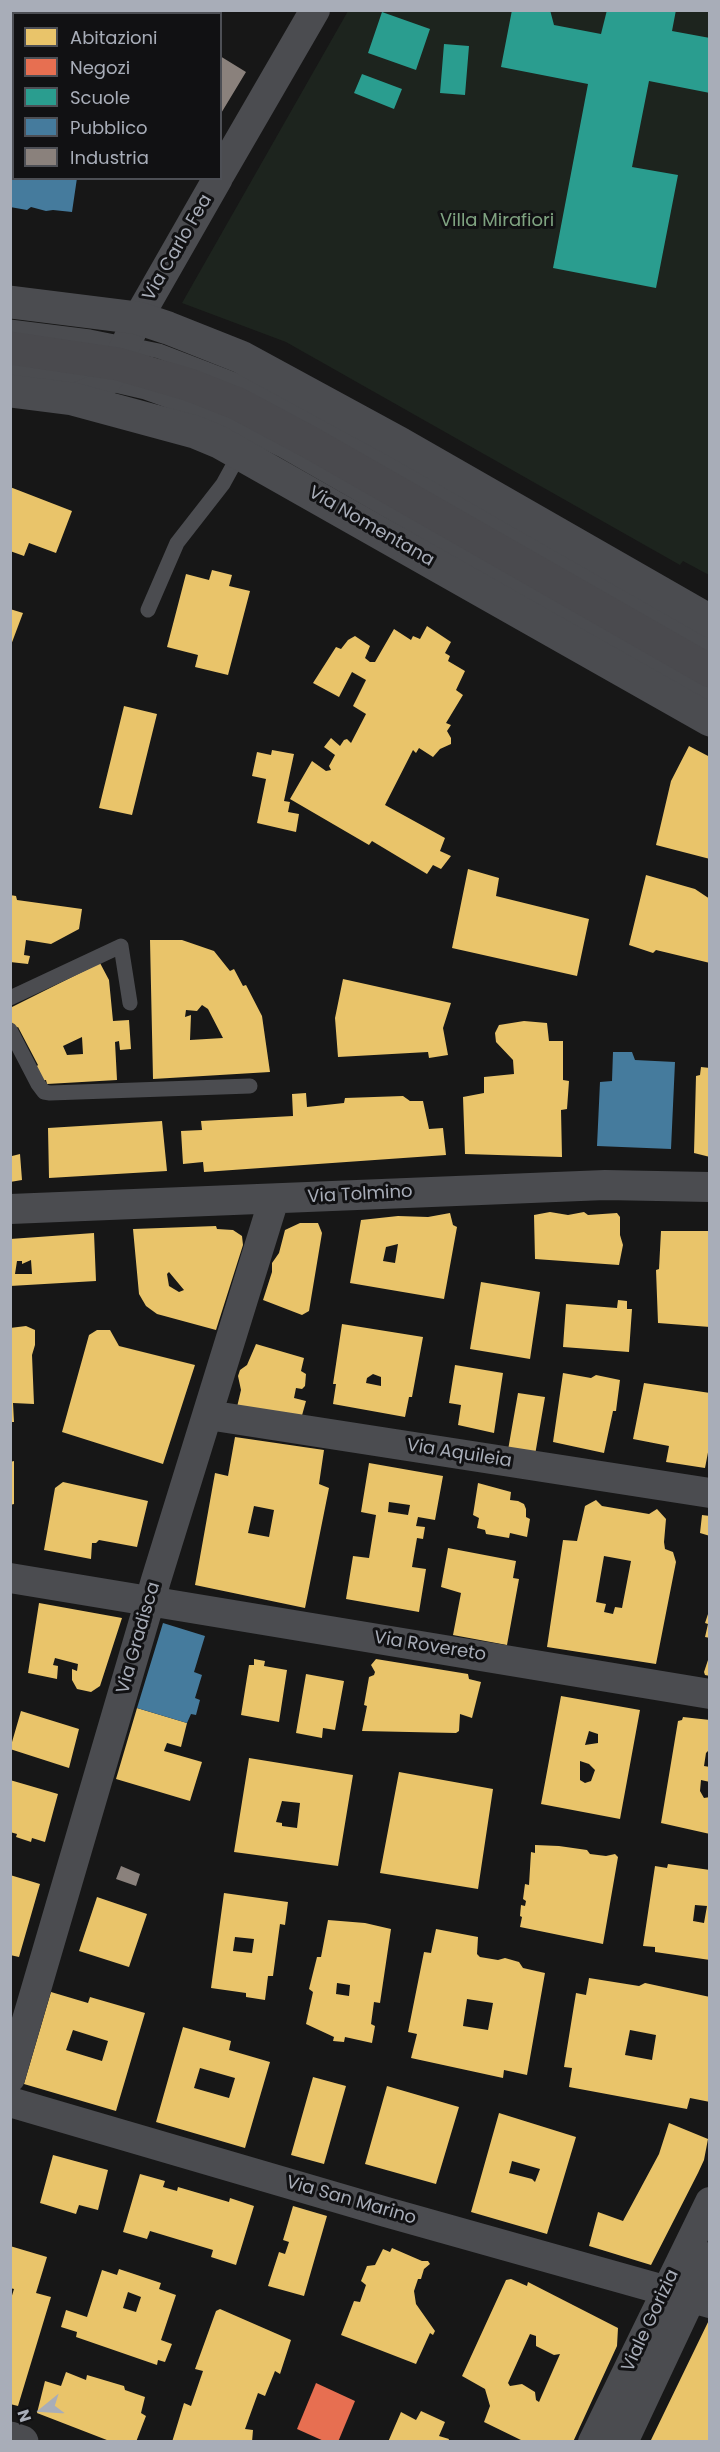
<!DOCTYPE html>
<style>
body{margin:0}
#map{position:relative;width:720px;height:2452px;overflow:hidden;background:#171717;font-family:Poppins,sans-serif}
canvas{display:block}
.frame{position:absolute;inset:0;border:12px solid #a8adb8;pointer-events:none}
.legend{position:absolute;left:12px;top:12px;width:210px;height:168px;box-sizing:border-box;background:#111113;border:2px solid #4d4f55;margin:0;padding:8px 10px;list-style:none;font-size:18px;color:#a8adb8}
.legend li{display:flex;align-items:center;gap:12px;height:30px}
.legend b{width:30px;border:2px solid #4d4f55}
.north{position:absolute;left:12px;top:2380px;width:60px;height:60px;-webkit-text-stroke:4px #111113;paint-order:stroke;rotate:252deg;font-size:16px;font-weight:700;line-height:24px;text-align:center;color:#a8adb8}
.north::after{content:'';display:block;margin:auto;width:21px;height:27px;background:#a8adb8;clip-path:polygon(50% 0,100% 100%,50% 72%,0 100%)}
</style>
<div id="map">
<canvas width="720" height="2452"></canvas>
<div class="frame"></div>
<ul class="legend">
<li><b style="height:16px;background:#e9c46a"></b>Abitazioni</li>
<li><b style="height:16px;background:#e76f51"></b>Negozi</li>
<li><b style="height:16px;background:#2a9d8f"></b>Scuole</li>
<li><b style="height:16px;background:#457b9d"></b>Pubblico</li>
<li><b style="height:16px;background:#8a817c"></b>Industria</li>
</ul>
<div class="north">N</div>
</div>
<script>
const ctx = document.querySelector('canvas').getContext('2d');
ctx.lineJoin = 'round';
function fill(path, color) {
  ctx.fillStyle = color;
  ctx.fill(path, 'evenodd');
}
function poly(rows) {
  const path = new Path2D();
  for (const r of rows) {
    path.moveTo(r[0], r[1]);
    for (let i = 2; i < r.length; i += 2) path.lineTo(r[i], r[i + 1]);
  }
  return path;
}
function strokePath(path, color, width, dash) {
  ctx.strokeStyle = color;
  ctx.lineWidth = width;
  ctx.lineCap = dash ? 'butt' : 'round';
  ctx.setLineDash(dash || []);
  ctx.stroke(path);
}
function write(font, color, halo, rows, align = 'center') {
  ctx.font = font + ' Poppins,sans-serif';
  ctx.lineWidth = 6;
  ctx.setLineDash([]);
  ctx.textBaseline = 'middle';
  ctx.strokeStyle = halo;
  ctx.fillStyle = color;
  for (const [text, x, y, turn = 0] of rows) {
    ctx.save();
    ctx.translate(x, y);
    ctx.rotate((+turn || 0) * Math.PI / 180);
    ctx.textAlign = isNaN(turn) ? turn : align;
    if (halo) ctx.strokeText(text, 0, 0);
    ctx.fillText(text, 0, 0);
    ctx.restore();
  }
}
fill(poly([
 [348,11,709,11,709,575,683,561,680,565,286,342,182,303]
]), '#1d241e');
fill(poly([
 [10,487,72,511,56,553,29,543,24,556,10,551],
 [212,570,232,575,229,586,250,591,228,675,195,667,198,655,167,647,186,574,209,580],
 [10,609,23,613,11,645,10,645],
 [427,626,451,642,445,653,450,656,448,661,465,671,456,690,463,695,446,723,451,725,447,731,451,738,451,744,440,749,433,757,419,748,416,753,413,750,385,805,445,838,440,851,451,856,441,869,433,865,427,874,372,841,369,845,290,799,312,761,326,771,331,770,329,766,335,755,324,747,331,738,340,746,344,740,347,739,351,743,366,714,353,706,366,680,352,672,339,697,313,683,336,647,341,649,348,640,355,636,370,646,365,658,370,662,375,662,394,629,411,640,413,636,420,639],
 [124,706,157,714,132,815,99,808],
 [689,746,710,757,710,859,656,845,671,781],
 [272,750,294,754,284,801,290,802,288,812,299,814,296,832,257,823,266,779,252,776,257,752,271,755],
 [468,869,499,878,496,896,589,919,577,976,452,948],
 [646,875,695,889,710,899,710,963,656,950,653,953,629,945],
 [10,895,16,896,17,900,82,909,79,929,51,944,26,940,24,955,30,956,28,964,10,962],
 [150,940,182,940,214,951,230,971,234,969,243,986,246,985,262,1016,270,1072,153,1079],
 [202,1005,208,1009,223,1038,190,1040,191,1015,185,1017,186,1010,197,1011],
 [100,963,109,980,113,1021,129,1020,131,1049,120,1050,119,1041,115,1042,117,1080,47,1084,46,1080,41,1081,35,1068,38,1065,18,1027,14,1029,10,1022,10,1008],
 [82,1037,83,1054,67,1055,63,1046],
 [343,979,451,1003,443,1028,448,1055,429,1058,428,1052,338,1057,335,1018],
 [524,1021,547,1023,549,1041,563,1041,563,1080,569,1081,567,1109,561,1110,562,1157,465,1154,463,1097,484,1093,484,1077,514,1074,513,1060,496,1042,495,1033,499,1025],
 [701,1067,710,1068,710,1157,694,1153,696,1076,700,1075],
 [306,1093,307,1107,344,1103,345,1098,403,1096,410,1101,423,1101,429,1129,443,1128,446,1155,204,1172,203,1162,183,1164,181,1131,202,1130,201,1121,293,1116,292,1094],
 [162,1121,167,1171,49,1178,48,1128],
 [10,1152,12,1156,20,1154,22,1180,10,1182],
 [550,1212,568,1215,584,1212,588,1215,617,1213,620,1217,620,1235,623,1245,619,1265,535,1259,534,1215],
 [450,1213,453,1225,457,1227,444,1299,350,1283,361,1220,398,1216,428,1217],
 [398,1244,395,1263,383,1261,386,1247],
 [300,1223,318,1223,322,1233,309,1311,302,1315,263,1300,272,1272,272,1263,279,1253,285,1230],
 [216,1226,217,1229,233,1230,242,1236,243,1245,216,1330,157,1314,146,1306,139,1294,133,1229],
 [169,1272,184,1290,179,1292,169,1286,167,1274],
 [661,1231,710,1231,710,1327,658,1323,656,1270,659,1269],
 [94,1233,96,1281,10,1286,10,1239],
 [31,1260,32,1274,15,1274,17,1261,22,1261,22,1264],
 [481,1282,540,1292,530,1359,470,1349],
 [618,1300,627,1301,627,1309,632,1309,629,1352,563,1347,566,1304,617,1308],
 [342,1324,423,1337,412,1397,409,1397,405,1417,333,1404,336,1384,333,1384],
 [373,1374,381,1377,381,1386,366,1383,367,1378],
 [26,1326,35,1330,35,1345,32,1355,34,1404,13,1403,14,1422,10,1422,10,1328],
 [97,1330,110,1330,119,1346,195,1365,163,1464,62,1432,89,1335],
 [256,1344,304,1358,301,1371,306,1374,305,1386,302,1389,296,1388,294,1398,306,1401,301,1419,237,1407,241,1390,238,1376,240,1370,247,1365],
 [455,1365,503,1373,494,1433,458,1425,461,1405,449,1403],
 [563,1373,591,1378,596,1375,620,1380,616,1411,613,1411,604,1453,553,1442],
 [644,1383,710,1393,710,1442,705,1468,666,1462,669,1446,633,1439],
 [518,1393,545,1397,535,1455,508,1450],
 [235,1437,324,1450,319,1484,329,1488,305,1608,195,1585,215,1473,228,1476],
 [254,1506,274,1510,269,1537,248,1533],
 [14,1461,14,1504,10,1505,10,1462],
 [369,1463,443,1476,435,1520,418,1517,416,1526,425,1527,423,1539,417,1538,412,1567,426,1569,419,1612,346,1599,353,1556,369,1558,376,1515,361,1512],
 [389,1502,410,1505,408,1515,388,1512],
 [63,1482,148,1501,137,1547,99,1540,96,1543,92,1543,91,1559,44,1550,55,1488],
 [478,1483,511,1492,510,1500,518,1501,524,1504,526,1509,526,1517,530,1519,527,1537,510,1533,509,1538,486,1534,485,1530,477,1528,479,1518,473,1515],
 [596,1500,602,1506,649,1514,657,1509,666,1519,664,1542,665,1549,673,1552,676,1562,656,1664,547,1647,563,1540,577,1541,585,1506],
 [604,1556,631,1561,622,1608,615,1607,613,1614,604,1612,606,1604,596,1602],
 [702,1515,710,1516,710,1536,700,1533],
 [448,1548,516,1561,513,1578,519,1579,507,1645,453,1635,461,1593,441,1587],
 [39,1603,122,1618,100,1686,91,1692,77,1689,72,1680,72,1669,77,1671,78,1664,55,1658,53,1665,58,1666,57,1679,28,1673],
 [710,1608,710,1638,705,1637,708,1624,705,1623],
 [710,1654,710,1676,705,1675,704,1672],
 [254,1659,265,1661,264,1666,287,1670,279,1722,241,1715,249,1665,254,1665],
 [376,1659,468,1674,469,1679,481,1682,472,1718,460,1714,459,1731,456,1733,362,1731,367,1706,364,1705,369,1677,374,1675,375,1672,371,1665],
 [306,1674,344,1681,335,1730,323,1728,322,1738,296,1733],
 [561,1696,640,1710,620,1819,541,1804],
 [589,1731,598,1734,598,1743,585,1745],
 [580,1761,589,1764,595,1770,591,1781,585,1783,580,1780],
 [137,1708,187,1723,181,1747,167,1743,164,1751,202,1762,190,1801,116,1779],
 [21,1711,79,1729,69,1768,10,1749],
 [683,1717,710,1720,710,1749,706,1753,704,1766,710,1767,710,1782,701,1780,700,1791,704,1798,710,1797,710,1834,661,1823,678,1721,682,1720],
 [249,1758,353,1775,338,1866,234,1852],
 [282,1801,300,1803,297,1828,282,1826,282,1823,276,1822],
 [399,1772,493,1789,478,1889,380,1873],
 [10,1780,58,1794,45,1842,32,1838,31,1842,16,1837,17,1834,10,1832],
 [535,1845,559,1846,587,1850,590,1854,606,1856,615,1854,618,1857,603,1944,520,1927,522,1917,520,1916,521,1905,525,1906,526,1901,523,1899,525,1884,529,1885,531,1852,535,1853],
 [668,1864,710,1870,710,1960,655,1952,655,1947,643,1946,655,1866,667,1868],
 [695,1905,707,1906,704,1923,693,1921],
 [10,1875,40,1884,19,1957,10,1955],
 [224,1893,288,1902,285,1925,280,1924,273,1976,268,1976,265,2000,246,1997,246,1993,211,1988],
 [235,1937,254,1939,252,1953,233,1951],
 [97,1897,147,1914,129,1967,79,1951],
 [328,1920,365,1923,391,1929,380,2003,374,2002,371,2024,375,2026,372,2043,345,2037,344,2042,333,2041,334,2037,306,2024,313,1992,309,1989,317,1957,321,1957],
 [337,1983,350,1985,349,1996,336,1994],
 [436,1929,478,1937,477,1954,480,1957,498,1960,505,1958,519,1962,523,1968,545,1973,527,2075,504,2070,503,2078,411,2058,417,2034,408,2032,424,1952,431,1953],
 [467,1999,493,2003,488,2030,463,2026],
 [589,1978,639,1986,645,1983,710,1997,710,2102,690,2098,687,2109,569,2087,572,2068,564,2067,576,1993,586,1995],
 [630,2030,656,2035,652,2060,625,2055],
 [51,1992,88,2003,90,1997,145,2013,116,2111,24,2084],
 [73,2030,108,2041,102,2061,66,2050],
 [183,2027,231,2041,229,2050,270,2062,245,2148,156,2122],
 [200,2068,235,2078,229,2098,194,2088],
 [313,2077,346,2086,324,2164,291,2155],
 [387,2086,459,2107,436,2184,365,2164],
 [499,2113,576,2137,547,2234,471,2212],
 [512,2161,540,2169,535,2182,532,2179,509,2173],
 [669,2123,708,2139,704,2160,698,2173,651,2265,589,2246,598,2212,623,2221,659,2154],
 [53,2155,108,2170,98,2210,79,2205,76,2214,40,2203],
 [140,2174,165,2181,163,2187,177,2191,178,2187,229,2202,230,2198,254,2206,236,2265,211,2257,213,2250,150,2231,147,2239,123,2232],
 [293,2206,327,2216,304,2296,268,2286,279,2252,285,2254,289,2242,283,2240],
 [10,2246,47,2257,36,2293,51,2297,18,2406,10,2404,10,2302,14,2289,10,2288],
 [392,2248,422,2261,428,2261,430,2264,424,2269,421,2279,418,2279,414,2291,416,2304,435,2331,433,2335,430,2333,416,2364,341,2335,354,2301,360,2302,366,2285,361,2281,367,2266,375,2265,383,2249,390,2252],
 [119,2269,161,2283,159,2289,176,2295,161,2340,172,2344,165,2362,158,2360,157,2365,76,2337,77,2332,61,2327,66,2310,87,2317,102,2270,117,2275],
 [128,2292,141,2297,136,2312,123,2308],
 [511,2279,527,2286,528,2282,618,2328,617,2346,573,2442,525,2442,484,2422,490,2406,485,2389,462,2376,506,2280],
 [530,2334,536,2336,536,2346,554,2355,560,2354,539,2402,536,2400,535,2392,522,2384,510,2386,508,2383],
 [220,2309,291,2340,280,2374,275,2371,265,2396,258,2393,245,2429,253,2430,252,2442,172,2442,184,2403,191,2406,203,2371,195,2369,216,2311],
 [710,2318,710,2442,650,2442],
 [66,2372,86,2380,87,2375,124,2386,125,2390,145,2397,141,2413,146,2416,136,2442,112,2442,37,2413,45,2381,61,2386],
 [421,2411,445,2422,439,2436,449,2439,448,2442,388,2442,401,2412,416,2420]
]), '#e9c46a');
fill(poly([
 [316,2383,355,2401,338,2442,326,2442,297,2429]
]), '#e76f51');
fill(poly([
 [512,10,550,10,554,25,601,34,607,10,676,10,672,31,710,38,710,93,649,81,632,167,678,175,656,288,553,268,588,84,501,67],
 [382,12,430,29,416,70,368,53],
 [444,44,469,46,465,95,440,93],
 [362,74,402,89,394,109,354,93]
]), '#2a9d8f');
fill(poly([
 [10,130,14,131,14,178,77,178,72,212,53,210,46,211,31,207,27,210,10,207],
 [613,1052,632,1052,635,1060,675,1062,671,1149,597,1146,600,1082,612,1081],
 [163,1623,205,1636,194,1672,202,1675,195,1698,200,1700,196,1715,191,1714,187,1723,137,1708]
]), '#457b9d');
fill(poly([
 [220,56,246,72,220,115],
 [121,1866,140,1874,136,1886,116,1879]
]), '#8a817c');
strokePath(poly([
 [10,327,90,337,159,351,245,384,299,411,710,646],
 [10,370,106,383,145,392,208,415,237,428,282,450,710,696],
 [148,610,177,543,223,484,240,453],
 [10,998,121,946,130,1003],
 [10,1030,38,1084,44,1092,50,1093,250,1086]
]), '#4b4c50', 15);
strokePath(poly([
 [220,174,315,10],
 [73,399,100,388,112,374,138,318,218,178],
 [10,1209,605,1185,710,1187],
 [208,1415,710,1493],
 [10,1578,710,1694],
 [10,2078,156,1580,274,1199],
 [10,2102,386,2212,710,2303],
 [593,2442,710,2202],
 [623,2442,710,2257]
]), '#4b4c50', 30);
strokePath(poly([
 [10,302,138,318,168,328,241,357,401,444,710,621],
 [10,391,73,399,195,432,219,442,710,720],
 [10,2438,22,2442]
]), '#4b4c50', 33);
strokePath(poly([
 [10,348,118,364,190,385,238,404,311,443,710,671]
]), '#4a4a4e', 33);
write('18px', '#7fa381', '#111113', [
 ["Villa Mirafiori",497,221]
]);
write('18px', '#a8adb8', '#111113', [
 ["Via Carlo Fea",178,248,-60],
 ["Via Nomentana",371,527,30],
 ["Via Tolmino",360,1195,-3],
 ["Via Aquileia",459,1454,9],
 ["Via Gradisca",139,1638,-74],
 ["Via Rovereto",430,1647,9],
 ["Via San Marino",351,2201,16],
 ["Viale Gorizia",651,2321,-65]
]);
</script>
